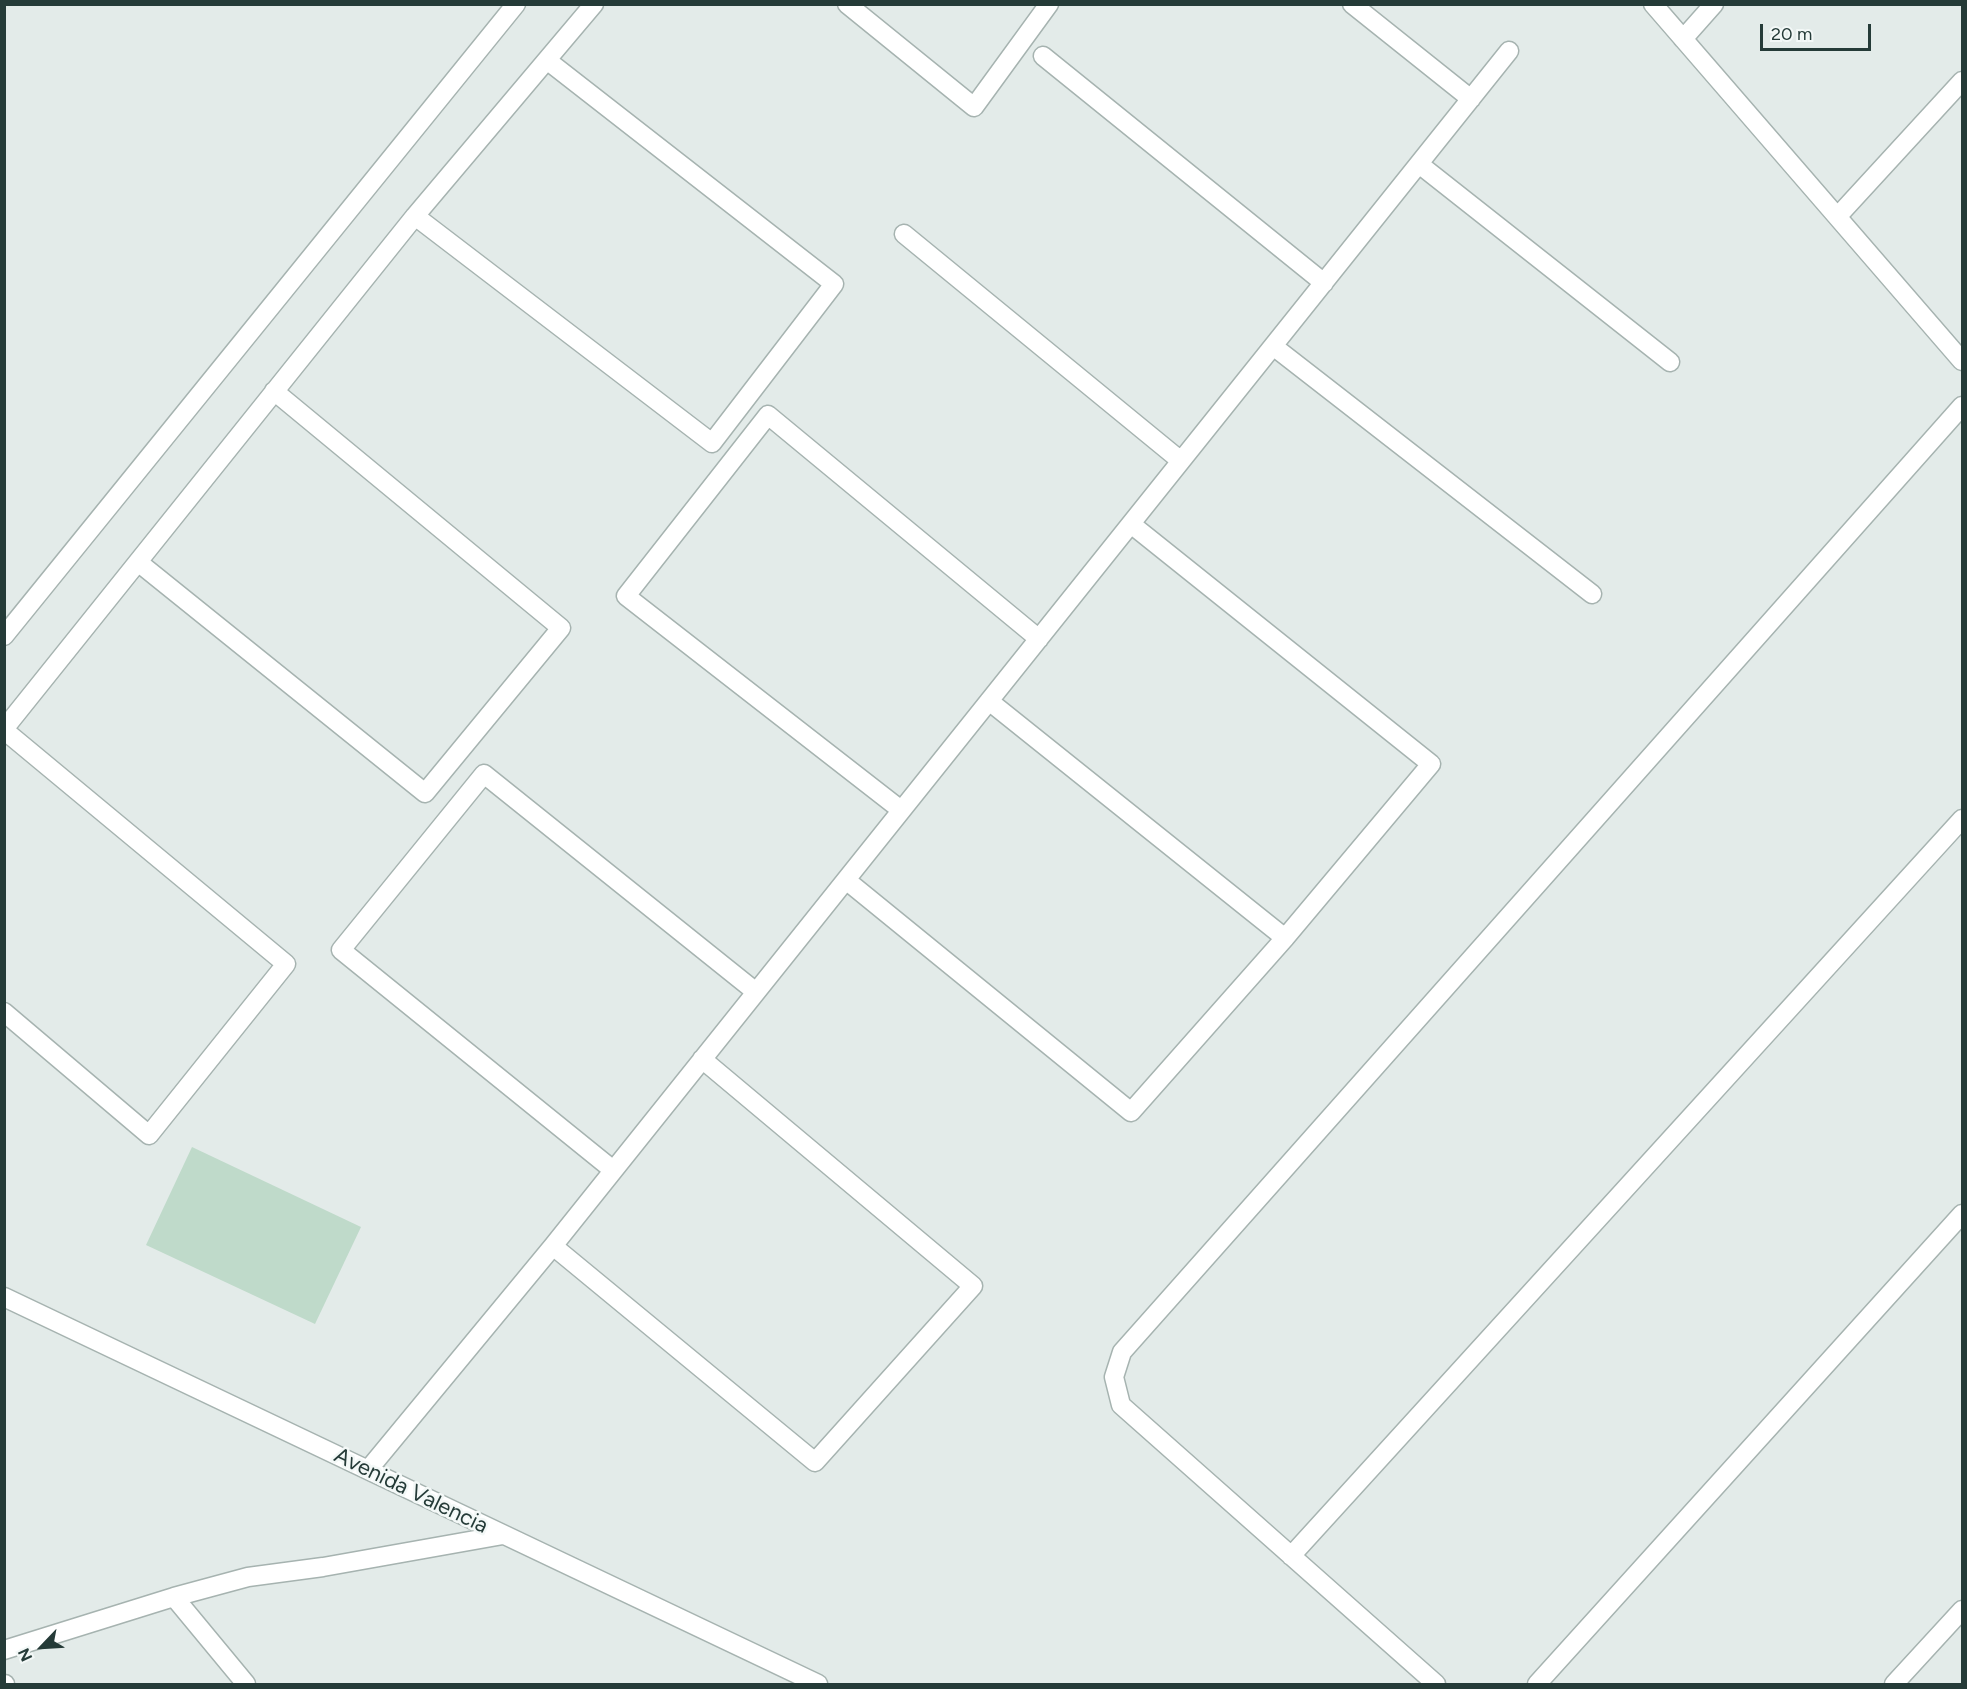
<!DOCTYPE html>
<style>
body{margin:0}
#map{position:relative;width:1967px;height:1689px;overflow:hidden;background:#e3ebe9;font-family:Figtree,sans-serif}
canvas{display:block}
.frame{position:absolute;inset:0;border:6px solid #253b38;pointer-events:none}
.north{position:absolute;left:12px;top:1617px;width:60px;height:60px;-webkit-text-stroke:4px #f3f8f7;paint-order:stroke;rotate:245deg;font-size:16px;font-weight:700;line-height:24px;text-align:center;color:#253b38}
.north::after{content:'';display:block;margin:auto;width:21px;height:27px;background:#253b38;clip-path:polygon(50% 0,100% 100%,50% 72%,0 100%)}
.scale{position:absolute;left:1760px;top:24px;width:111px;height:27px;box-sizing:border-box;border:3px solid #253b38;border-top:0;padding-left:8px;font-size:18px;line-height:21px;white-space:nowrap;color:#253b38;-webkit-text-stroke:4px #f3f8f7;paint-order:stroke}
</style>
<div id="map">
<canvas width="1967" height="1689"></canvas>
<div class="frame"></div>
<div class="north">N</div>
<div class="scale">20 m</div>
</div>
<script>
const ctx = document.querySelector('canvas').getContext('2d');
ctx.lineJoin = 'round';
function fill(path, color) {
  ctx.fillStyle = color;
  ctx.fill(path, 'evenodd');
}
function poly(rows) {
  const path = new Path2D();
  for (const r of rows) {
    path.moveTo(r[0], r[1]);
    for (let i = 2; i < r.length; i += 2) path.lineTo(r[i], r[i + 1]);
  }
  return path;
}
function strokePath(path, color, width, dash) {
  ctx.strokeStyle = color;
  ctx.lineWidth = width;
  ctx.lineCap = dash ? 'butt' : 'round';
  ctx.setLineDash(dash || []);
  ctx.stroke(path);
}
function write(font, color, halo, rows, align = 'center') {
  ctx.font = font + ' Figtree,sans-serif';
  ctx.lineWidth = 5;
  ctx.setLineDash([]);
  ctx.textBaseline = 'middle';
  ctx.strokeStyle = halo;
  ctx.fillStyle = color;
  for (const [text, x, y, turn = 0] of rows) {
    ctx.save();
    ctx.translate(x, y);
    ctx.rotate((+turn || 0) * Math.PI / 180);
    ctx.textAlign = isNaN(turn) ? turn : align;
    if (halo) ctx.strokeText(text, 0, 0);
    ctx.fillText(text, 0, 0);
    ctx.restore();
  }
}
fill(poly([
 [192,1147,361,1227,315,1324,146,1245]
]), '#bfdaca');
const minor = poly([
 [847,4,974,107,1049,4],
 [1352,4,1471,99],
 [1653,4,1962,361],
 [1683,39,1714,4],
 [1043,56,1324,283],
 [1419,164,1670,362],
 [415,216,712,443,834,284,548,61],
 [1838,216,1962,81],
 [904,234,1181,461],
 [1273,346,1592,594],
 [138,562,425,793,561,628,274,391],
 [4,636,516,4],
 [989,701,1285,938],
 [4,729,415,216,594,4],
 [4,730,286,964,149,1135,4,1012],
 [901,810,626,596,768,415,1039,639],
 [846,880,1131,1112,1285,938,1431,764,1131,524],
 [613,1170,341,950,484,774,756,992],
 [553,1246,815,1462,973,1286,702,1059],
 [4,1297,818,1684],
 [368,1470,553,1246,1509,51],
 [1291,1556,1962,819],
 [174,1597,246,1684],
 [4,1650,174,1597,248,1577,323,1567,503,1535],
 [4,1684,5,1684],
 [1436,1684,1121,1405,1114,1377,1122,1352,1962,406],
 [1537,1684,1962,1214],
 [1894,1684,1962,1610]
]);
strokePath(minor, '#a6b3b0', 21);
strokePath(minor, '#fff', 18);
write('22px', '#253b38', '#f3f8f7', [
 ["Avenida Valencia",411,1491,26]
]);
</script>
